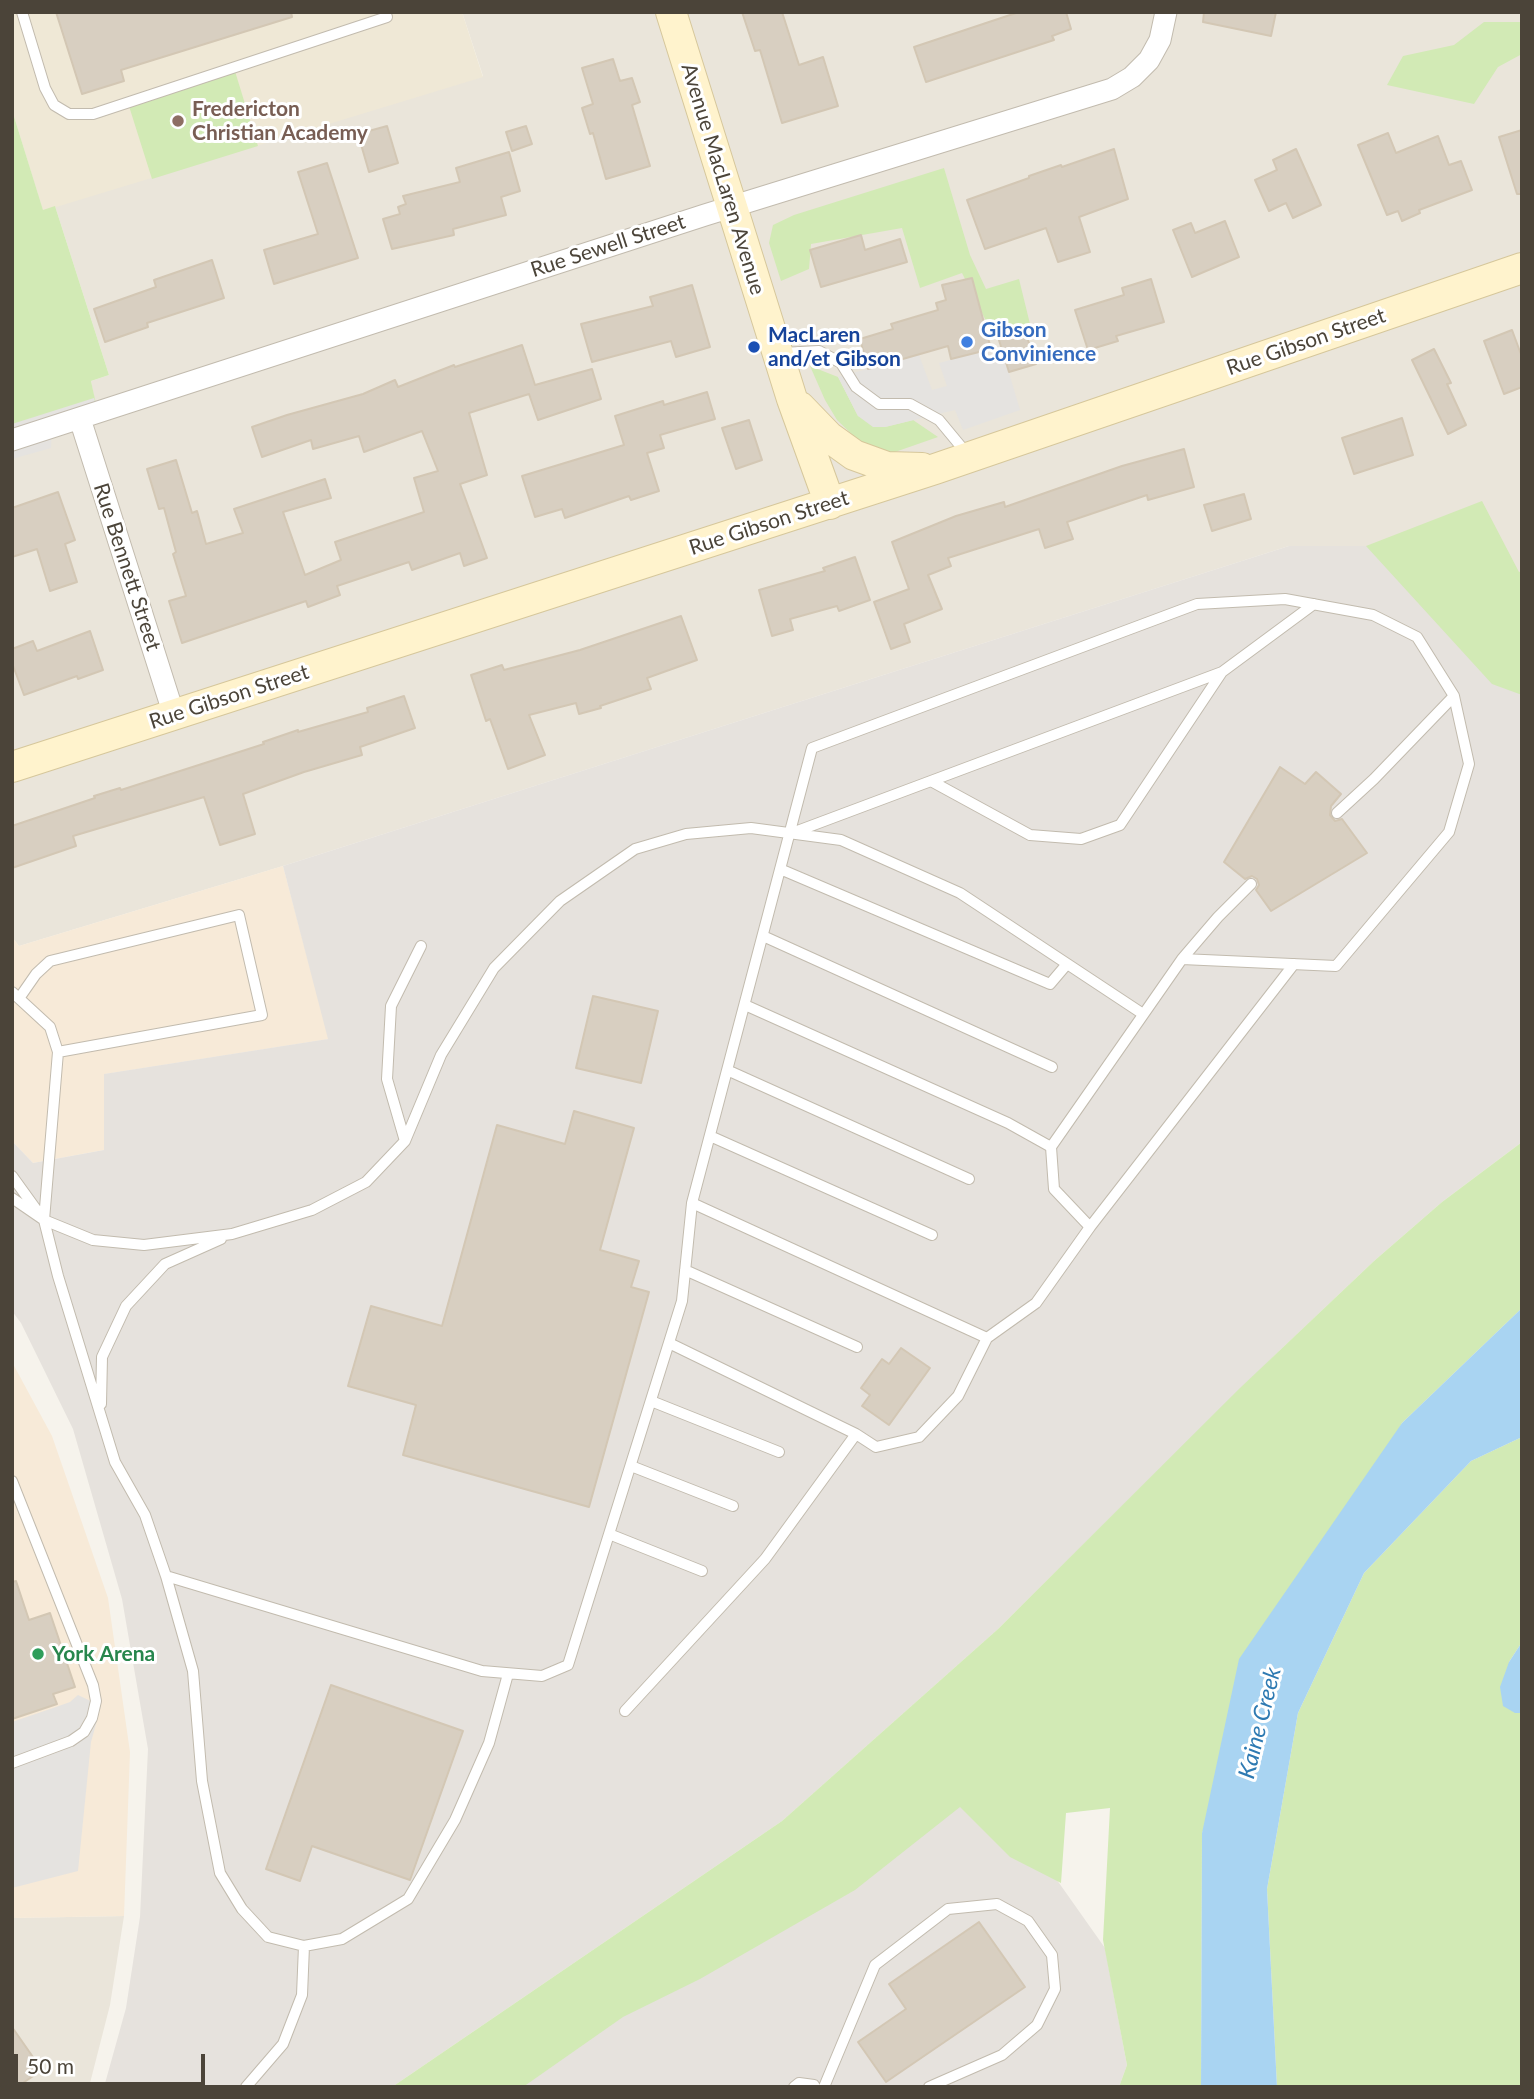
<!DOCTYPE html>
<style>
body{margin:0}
#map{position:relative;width:1534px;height:2099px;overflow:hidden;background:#f6f3ec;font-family:Lato,sans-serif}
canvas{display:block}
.frame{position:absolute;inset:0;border:14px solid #4b4439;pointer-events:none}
.scale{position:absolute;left:14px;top:2054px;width:191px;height:32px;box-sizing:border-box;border:4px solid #4b4439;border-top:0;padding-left:9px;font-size:21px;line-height:24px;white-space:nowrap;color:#4b4439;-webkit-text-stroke:5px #fff;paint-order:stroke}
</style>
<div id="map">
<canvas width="1534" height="2099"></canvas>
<div class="frame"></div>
<div class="scale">50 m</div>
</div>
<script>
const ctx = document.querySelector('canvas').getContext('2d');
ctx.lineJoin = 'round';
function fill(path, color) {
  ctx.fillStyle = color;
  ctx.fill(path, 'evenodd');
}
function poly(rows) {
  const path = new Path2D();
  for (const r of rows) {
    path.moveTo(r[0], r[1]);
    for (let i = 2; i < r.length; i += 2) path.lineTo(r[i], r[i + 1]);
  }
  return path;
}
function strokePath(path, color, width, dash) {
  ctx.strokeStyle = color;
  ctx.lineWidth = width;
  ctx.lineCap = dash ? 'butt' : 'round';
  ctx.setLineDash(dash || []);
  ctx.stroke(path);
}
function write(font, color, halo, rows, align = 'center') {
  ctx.font = font + ' Lato,sans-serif';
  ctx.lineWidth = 6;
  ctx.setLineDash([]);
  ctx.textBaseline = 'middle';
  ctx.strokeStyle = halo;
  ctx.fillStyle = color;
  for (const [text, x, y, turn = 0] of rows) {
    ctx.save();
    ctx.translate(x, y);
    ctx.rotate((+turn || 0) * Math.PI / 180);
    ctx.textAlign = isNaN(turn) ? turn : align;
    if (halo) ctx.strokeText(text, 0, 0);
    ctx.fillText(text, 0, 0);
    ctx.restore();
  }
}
fill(poly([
 [462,12,1522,12,1522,634,1289,546,283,866,19,946,12,937,12,440,97,413,91,381,109,375,55,206,483,76],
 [124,1916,110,2005,89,2087,12,2087,12,1918]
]), '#eae5da');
fill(poly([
 [283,866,329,1039,105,1074,104,1150,33,1163,12,1141,12,937,19,946],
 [12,1362,52,1436,108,1598,130,1752,124,1916,12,1918]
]), '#f7ead8');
fill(poly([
 [1289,546,1366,546,1522,634,1522,1142,1442,1202,1374,1261,1275,1355,998,1629,782,1821,392,2087,104,2087,126,2008,140,1917,148,1749,122,1599,73,1429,21,1323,12,1311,12,1141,33,1163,104,1150,104,1074,328,1039,283,866],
 [970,1757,1105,1948,1127,2065,1119,2087,488,2087]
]), '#e6e2dd');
fill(poly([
 [12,12,462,12,483,77,43,211,12,110]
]), '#efe8d6');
fill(poly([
 [1484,22,1522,22,1522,54,1498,67,1474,104,1387,85,1403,56,1454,45],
 [234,68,258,146,152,179,128,103],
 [12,110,43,210,55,206,109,375,91,381,98,413,12,440],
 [944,168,970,255,986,289,1019,279,1030,324,992,333,962,273,920,288,902,228,811,244,809,269,781,281,769,243,773,225,794,215],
 [810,366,838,377,858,416,885,427,913,420,938,437,895,452,880,452,863,445,837,420,825,400],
 [1482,501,1519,572,1522,571,1522,695,1492,684,1366,546],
 [1522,1142,1522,1308,1402,1423,1202,1833,1201,2087,1119,2087,1127,2065,1103,1940,1110,1808,1066,1813,1061,1883,1010,1857,960,1807,855,1890,700,1979,623,2017,523,2087,392,2087,782,1821,998,1629,1240,1388,1374,1261,1442,1202],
 [1522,1437,1522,1642,1509,1662,1522,1701,1522,2087,1277,2087,1267,1889,1298,1713,1364,1573,1471,1461]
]), '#d2eab5');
fill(poly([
 [1001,346,1020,410,963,430,955,410,885,427,873,427,858,416,838,377,919,355,932,390,947,386,939,363],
 [94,398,98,413,52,428,51,448,12,459,12,424],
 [78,1695,101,1706,91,1742,78,1871,12,1888,12,1722,56,1707,70,1702]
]), '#e5e3e0');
fill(poly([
 [1522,1308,1522,1437,1471,1461,1364,1573,1298,1713,1267,1889,1277,2087,1201,2087,1202,1833,1239,1659,1402,1423],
 [1522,1642,1522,1713,1515,1713,1503,1706,1500,1687,1509,1662]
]), '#a9d4f2');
const building = poly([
 [56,12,291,12,292,17,121,70,124,81,82,94,56,12],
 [742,12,782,12,799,65,823,57,838,106,782,123,760,50,755,51,742,12],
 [1019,12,1066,12,1071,29,1052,36,1054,40,926,82,914,47,1019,12],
 [1204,12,1276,12,1271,36,1203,22,1204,12],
 [613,59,620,81,632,78,640,102,632,105,650,166,606,179,593,133,590,134,582,108,593,104,582,68,613,59],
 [387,126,398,163,369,172,358,134,387,126],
 [526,126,532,144,512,151,506,132,526,126],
 [1522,130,1522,194,1517,194,1499,137,1522,130],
 [1388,133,1396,153,1438,136,1449,165,1461,161,1472,190,1419,210,1420,213,1402,221,1398,211,1387,215,1358,145,1388,133],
 [1114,149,1128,199,1079,217,1090,252,1058,262,1046,228,985,249,967,200,1029,178,1029,176,1061,165,1062,167,1114,149],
 [1296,149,1321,205,1293,218,1286,203,1269,211,1255,180,1277,170,1273,160,1296,149],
 [509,152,520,191,501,197,506,215,453,229,454,235,392,249,383,219,400,214,398,207,406,204,403,196,460,182,456,168,509,152],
 [327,163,358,258,274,284,264,250,318,234,298,172,327,163],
 [1225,221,1239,257,1192,277,1173,230,1191,223,1195,233,1225,221],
 [861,235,865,250,900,239,907,262,821,287,810,250,861,235],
 [212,260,224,298,147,323,148,327,105,342,94,309,156,287,154,280,212,260],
 [972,278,991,349,951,359,948,346,868,369,860,339,893,329,891,324,938,310,936,303,946,300,942,285,972,278],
 [1151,279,1164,322,1116,336,1118,341,1088,350,1075,310,1124,295,1122,288,1151,279],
 [692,285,710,347,676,357,671,341,592,362,581,324,653,306,650,297,692,285],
 [1024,328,1036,364,1009,372,998,337,1024,328],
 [1512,330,1522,357,1522,387,1504,394,1484,341,1512,330],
 [522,345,535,385,592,369,601,399,538,420,529,394,469,413,487,475,460,484,487,558,464,566,460,553,412,570,409,562,337,586,340,595,308,607,306,601,182,643,169,601,186,596,173,554,176,552,164,508,159,509,147,469,176,460,192,513,197,511,206,544,243,533,234,509,325,479,331,498,283,512,305,575,341,560,335,542,424,512,414,478,438,471,422,431,364,452,359,436,313,449,311,440,262,457,252,427,287,415,363,394,395,380,398,387,454,365,455,367,522,345],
 [1434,349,1451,383,1447,384,1466,425,1448,434,1412,360,1434,349],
 [707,392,715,419,660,435,664,448,647,453,659,491,631,500,629,496,565,518,562,509,535,517,522,476,624,445,615,416,663,401,664,405,707,392],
 [1402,418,1413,455,1354,474,1342,438,1402,418],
 [749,420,762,460,736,469,722,428,749,420],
 [1184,449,1194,487,1148,500,1147,495,1067,522,1073,539,1045,548,1039,529,948,558,951,566,928,575,942,609,904,624,910,642,891,649,874,602,909,589,892,542,956,516,1004,502,1005,507,1122,466,1184,449],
 [58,492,75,540,65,544,77,582,50,591,37,549,12,557,12,508,58,492],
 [1244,494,1251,519,1212,531,1204,505,1244,494],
 [855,557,870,600,839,611,837,606,790,619,793,630,772,636,759,590,825,571,823,568,855,557],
 [681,616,697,660,647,678,651,689,600,706,601,708,579,714,576,703,529,715,545,755,508,769,490,719,486,721,471,675,502,665,504,670,580,650,681,616],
 [90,631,103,670,78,679,77,676,24,695,12,663,12,649,33,641,37,651,90,631],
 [404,696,415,728,360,747,362,755,304,772,243,794,255,834,220,845,204,797,73,836,76,846,12,868,12,826,95,798,94,796,120,788,121,790,264,744,263,742,298,730,298,732,368,712,367,708,404,696],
 [1280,767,1305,784,1316,772,1341,794,1331,806,1330,815,1335,821,1342,819,1367,853,1271,911,1256,890,1259,885,1257,879,1252,876,1245,879,1224,862,1280,767],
 [593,996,658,1011,641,1083,576,1068,593,996],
 [574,1111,634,1128,600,1250,639,1261,631,1287,649,1292,589,1507,403,1455,416,1405,348,1386,371,1306,442,1326,497,1125,565,1144,574,1111],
 [901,1348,930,1368,889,1425,862,1406,870,1395,861,1388,882,1359,889,1364,901,1348],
 [16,1581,29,1620,50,1613,75,1687,53,1694,57,1704,12,1719,12,1582,16,1581],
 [331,1685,463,1731,410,1880,312,1846,300,1881,266,1869,331,1685],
 [979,1922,1025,1987,886,2082,858,2042,906,2009,889,1984,979,1922],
 [12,2027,42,2070,17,2087,12,2087,12,2027]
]);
fill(building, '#d8cfc1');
strokePath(building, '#d3c7b4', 2);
const lane = poly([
 [22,12,45,88,54,105,69,114,93,114,387,17,385,12],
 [782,353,819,351,841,363,856,387,879,404,910,404,939,420,968,455],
 [931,781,1030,835,1081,839,1120,825,1222,672],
 [1337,813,1374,779,1454,696],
 [792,833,1222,672,1314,604],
 [780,869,1050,984,1067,964],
 [763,936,1052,1067],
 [12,992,50,1027,58,1052,44,1220,58,1276,115,1462,145,1515,166,1576,193,1671,202,1781,220,1873,242,1909,268,1937,304,1946,342,1939,408,1899,455,1820,489,1743,508,1674],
 [20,997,36,974,50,961,239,915,262,1015,58,1052],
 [745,1005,1008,1123,1051,1147],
 [727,1070,969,1179],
 [710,1136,932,1235],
 [405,1141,387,1079,391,1006,421,946],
 [12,1176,38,1212],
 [12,1198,44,1220,93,1240,144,1245,232,1234,312,1210,366,1182,405,1141,441,1055,494,968,560,901,635,849,686,834,751,828,841,840,960,893,1143,1014],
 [692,1203,987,1338],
 [1090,1227,1054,1189,1051,1147,1182,959,1218,917,1251,884],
 [685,1270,857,1347],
 [669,1343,856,1434],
 [651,1401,779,1452],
 [101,1404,102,1357,126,1306,165,1264,221,1239],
 [631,1466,733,1506],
 [12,1481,93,1685,96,1701,92,1718,84,1732,71,1741,12,1763],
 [609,1534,702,1571],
 [166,1576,482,1671,542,1676,568,1665,682,1301,692,1203,812,748,1197,604,1285,599,1373,615,1417,637,1454,696,1469,764,1449,832,1336,966,1182,959],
 [625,1711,765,1559,856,1434,876,1447,919,1437,958,1396,987,1338,1036,1303,1090,1227,1294,964],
 [246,2087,283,2044,302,1995,304,1946],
 [794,2087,799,2083,814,2085,815,2087],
 [824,2087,875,1965,948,1909,997,1904,1028,1921,1052,1955,1055,1989,1037,2025,1002,2055,929,2087]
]);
const street = poly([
 [80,419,174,715],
 [12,440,705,215,1112,89,1132,77,1149,60,1160,40,1166,12]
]);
const secondary = poly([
 [671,12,792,399,830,504],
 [800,407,829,437,854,455,887,467,922,468],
 [12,767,935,469,1522,268]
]);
strokePath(lane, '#c2bbae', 12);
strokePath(street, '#c2bbae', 23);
strokePath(secondary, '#d6c79b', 32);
strokePath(lane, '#fff', 10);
strokePath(street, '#fff', 21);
strokePath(secondary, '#fff3cd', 30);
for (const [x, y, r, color] of [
 [178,121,7,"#8d6e63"],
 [967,342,7,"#3f7fe0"],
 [754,347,7,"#1a4fb4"],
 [38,1654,7,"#2e9e5b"]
]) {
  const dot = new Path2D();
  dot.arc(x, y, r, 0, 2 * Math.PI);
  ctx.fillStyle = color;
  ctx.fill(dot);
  strokePath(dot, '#fff', 2.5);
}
write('bold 21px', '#785e54', '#fff', [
 ["Fredericton",192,109],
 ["Christian Academy",192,133]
], 'left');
write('21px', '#4b4439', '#fff', [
 ["Avenue MacLaren Avenue",723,179,73],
 ["Rue Sewell Street",608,246,-18],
 ["Rue Gibson Street",1306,342,-19],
 ["Rue Gibson Street",769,523,-18],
 ["Rue Bennett Street",127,567,72],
 ["Rue Gibson Street",229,697,-18]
]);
write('bold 21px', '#366cbe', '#fff', [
 ["Gibson",981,330],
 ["Convinience",981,354]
], 'left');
write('bold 21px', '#164399', '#fff', [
 ["MacLaren",768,335],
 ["and/et Gibson",768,359]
], 'left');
write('bold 21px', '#27864d', '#fff', [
 ["York Arena",52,1654]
], 'left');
write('italic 23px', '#2e7ab2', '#fff', [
 ["Kaine Creek",1260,1723,-76]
]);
</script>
